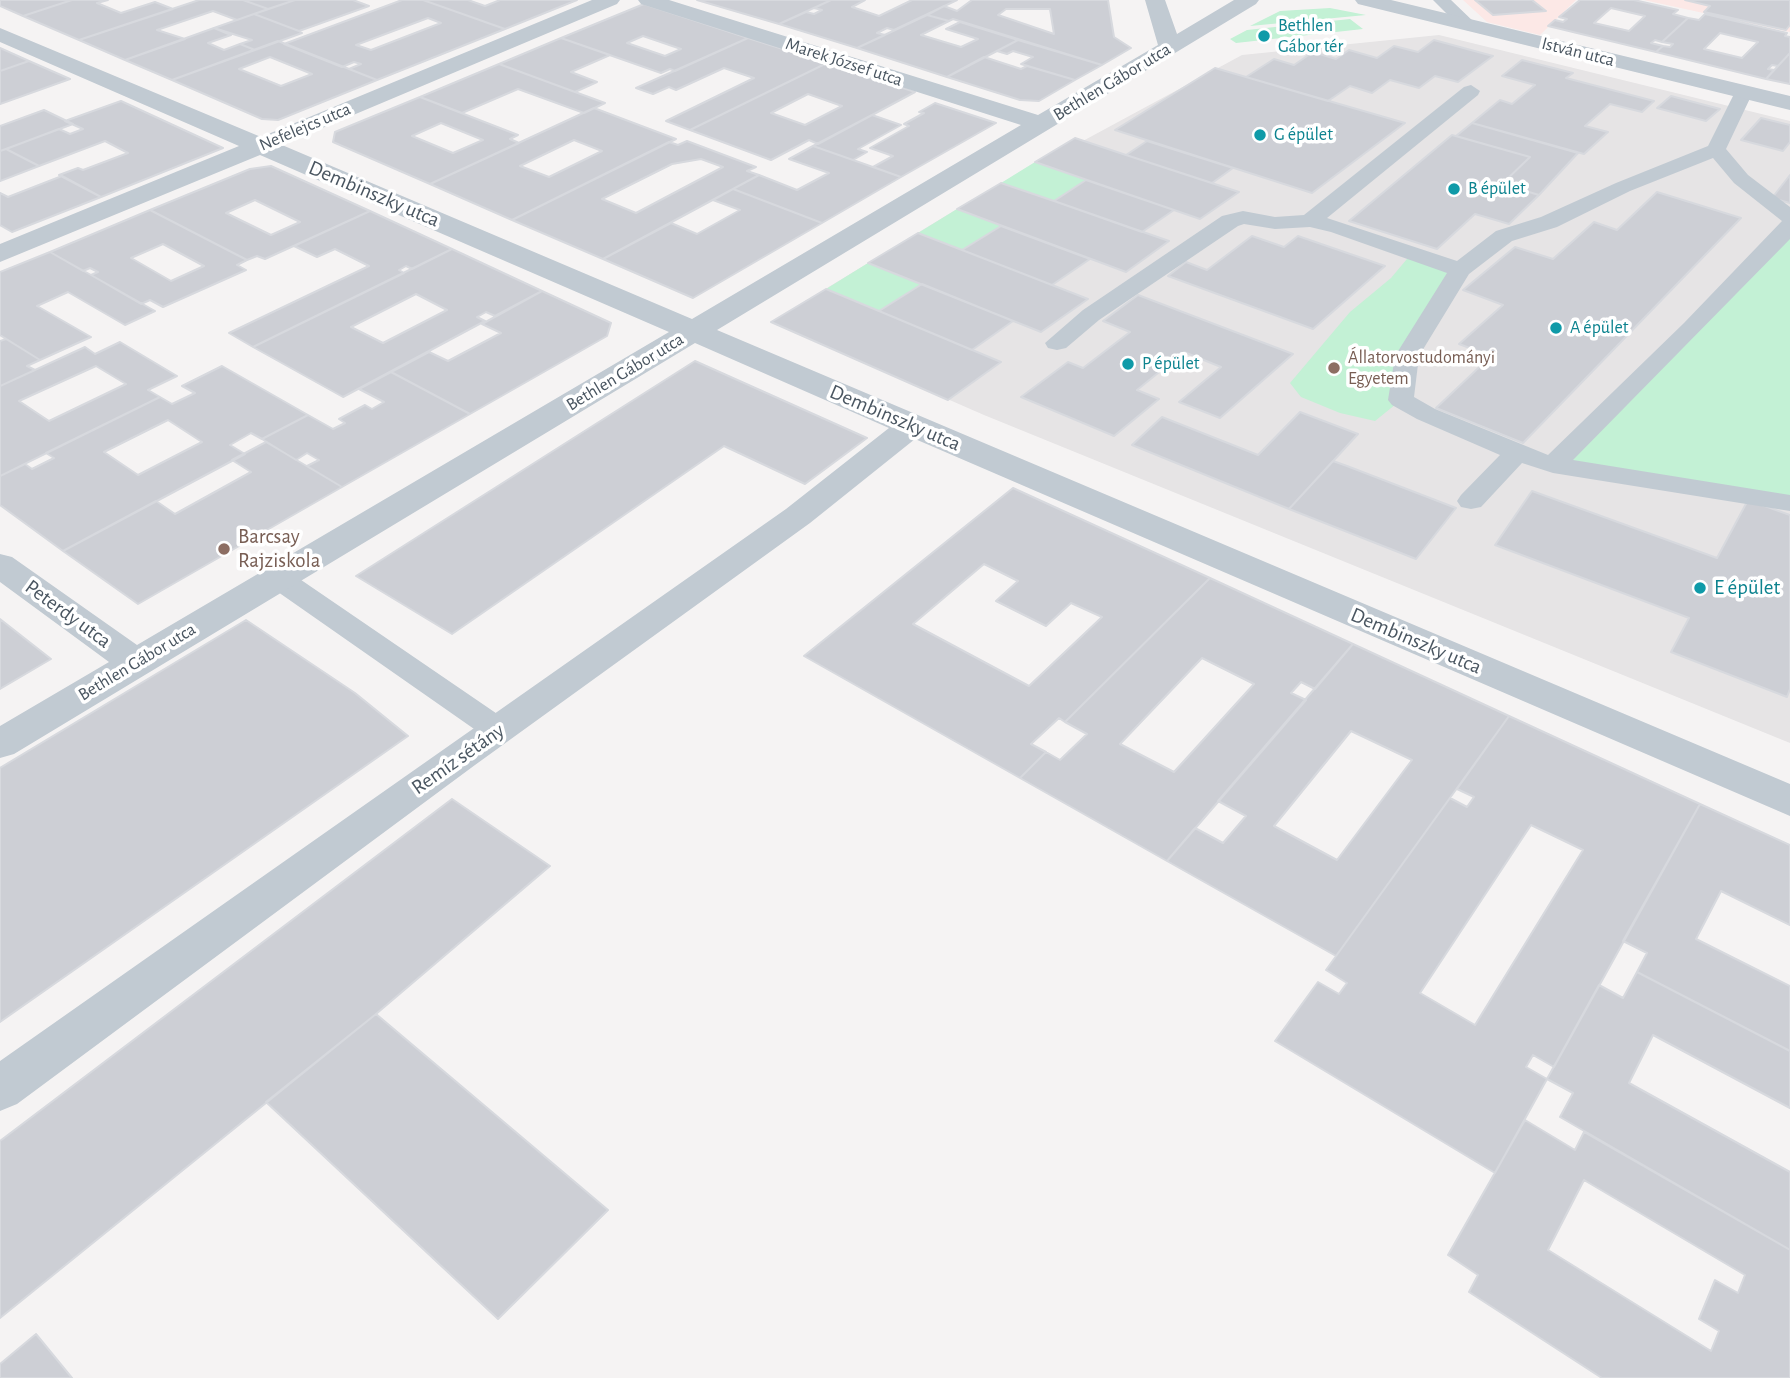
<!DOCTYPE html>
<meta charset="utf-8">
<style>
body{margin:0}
canvas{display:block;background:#f5f3f3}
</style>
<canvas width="1790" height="1378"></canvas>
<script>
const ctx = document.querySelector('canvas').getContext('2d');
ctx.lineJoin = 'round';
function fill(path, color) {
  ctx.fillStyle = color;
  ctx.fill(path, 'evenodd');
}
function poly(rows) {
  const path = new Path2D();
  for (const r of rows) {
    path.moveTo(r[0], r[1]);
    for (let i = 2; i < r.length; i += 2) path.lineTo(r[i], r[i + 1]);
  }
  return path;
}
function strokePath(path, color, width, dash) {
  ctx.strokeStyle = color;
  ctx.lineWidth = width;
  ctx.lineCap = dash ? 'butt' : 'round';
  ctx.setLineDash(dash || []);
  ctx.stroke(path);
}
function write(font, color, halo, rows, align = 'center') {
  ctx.font = font + ' "Alegreya Sans",sans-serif';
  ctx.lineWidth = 7;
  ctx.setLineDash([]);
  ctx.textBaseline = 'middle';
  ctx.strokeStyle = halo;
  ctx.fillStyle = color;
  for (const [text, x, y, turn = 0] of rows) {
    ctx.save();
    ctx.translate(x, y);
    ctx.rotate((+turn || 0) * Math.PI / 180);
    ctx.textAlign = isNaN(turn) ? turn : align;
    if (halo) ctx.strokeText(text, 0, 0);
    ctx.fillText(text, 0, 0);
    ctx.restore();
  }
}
fill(poly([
 [1439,35,1790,121,1790,743,984,415,771,322,957,209,1242,55]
]), '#e6e4e5');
fill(poly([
 [1463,0,1576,0,1540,35,1487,22],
 [1644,0,1790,0,1790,32]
]), '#fce8e6');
fill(poly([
 [1330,8,1366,15,1250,26,1280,11],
 [1350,19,1363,29,1236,43,1230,39,1247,30],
 [1035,162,1086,180,1054,201,1001,183],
 [957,209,1001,226,962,250,918,233],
 [1790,226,1790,503,1553,465],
 [1412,253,1460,270,1407,355,1401,400,1375,421,1340,413,1301,397,1290,383,1350,312,1391,278],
 [868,263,922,284,879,311,826,289]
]), '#c3f1d5');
const building = poly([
 [0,0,72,0,23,16,0,6,0,0],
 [72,0,108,0,97,3,121,13,155,2,173,9,79,40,23,16,72,0],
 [199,0,243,0,268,9,237,20,213,11,157,30,185,39,125,60,79,40,199,0],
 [243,0,295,0,268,9,243,0],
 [295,0,353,0,369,6,299,31,254,14,295,0],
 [402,0,423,0,505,29,377,80,349,69,361,64,354,62,342,67,284,44,402,0],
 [428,18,441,23,371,50,356,45,428,18],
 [423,0,468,0,485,6,500,0,577,0,505,29,423,0],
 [697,0,831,0,779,24,697,0],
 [831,0,865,0,852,7,879,16,912,0,957,0,894,30,887,28,877,33,885,35,857,48,779,24,806,12,814,14,822,10,814,8,831,0],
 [972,0,1108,0,1114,37,1131,48,1102,65,953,19,949,21,927,15,944,6,957,11,972,0],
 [1006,9,1050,9,1054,34,998,15,1006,9],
 [1475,0,1532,0,1546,11,1493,15,1475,0],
 [1580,0,1634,0,1678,10,1673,14,1688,18,1662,42,1655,40,1651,43,1663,46,1656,52,1548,26,1555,20,1563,22,1567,19,1559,17,1580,0],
 [1611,8,1645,16,1629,31,1594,23,1611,8],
 [1685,0,1790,0,1790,25,1786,30,1704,12,1710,6,1685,0],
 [644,4,748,38,675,71,670,69,661,73,561,38,644,4],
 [643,36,681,49,665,56,627,43,643,36],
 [254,14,299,31,302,33,255,50,240,44,252,40,214,28,254,14],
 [1705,14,1787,33,1785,36,1790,37,1790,53,1778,66,1772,65,1768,69,1774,70,1766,79,1656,52,1663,46,1670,47,1673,44,1662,42,1688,18,1699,20,1705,14],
 [1720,33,1758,42,1742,58,1704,49,1720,33],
 [927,15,949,21,921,35,961,47,978,39,946,29,960,22,1018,40,947,77,857,48,927,15],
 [214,28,231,35,208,43,224,50,240,44,255,50,172,80,125,60,214,28],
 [561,38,610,55,571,72,597,82,575,92,499,64,561,38],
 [748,38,827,63,690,130,666,121,754,78,724,68,676,90,669,87,653,94,636,88,748,38],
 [1018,40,1102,65,1075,80,1021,64,1033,57,1013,51,1007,54,997,51,1018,40],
 [1434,40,1493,56,1458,82,1435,76,1419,88,1390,80,1372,93,1350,86,1328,101,1246,77,1274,59,1294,65,1313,52,1336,59,1349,50,1377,58,1394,46,1418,52,1434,40],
 [278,41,377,80,278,120,262,119,172,80,278,41],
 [270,57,312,74,281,86,239,69,270,57],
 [0,48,29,61,0,71,0,48],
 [1790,53,1790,84,1766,79,1790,53],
 [984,57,1021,69,1027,66,1075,80,1039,101,1020,100,947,77,984,57],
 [1522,60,1573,73,1566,78,1654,101,1642,112,1610,104,1585,126,1608,132,1584,154,1472,123,1500,100,1512,104,1535,85,1502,76,1522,60],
 [29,61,70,79,0,104,0,71,29,61],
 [827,63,915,92,818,144,809,140,771,160,690,130,827,63],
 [808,94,842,106,805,125,771,113,808,94],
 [499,64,575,92,605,103,584,113,518,89,462,113,420,97,499,64],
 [1215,68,1246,77,1405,123,1312,193,1115,130,1215,68],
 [1671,96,1720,109,1706,121,1657,108,1671,96],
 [420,97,518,135,510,139,519,143,430,184,333,142,335,132,420,97],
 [441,123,483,140,453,153,412,136,441,123],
 [121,101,223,148,101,197,59,175,78,168,83,170,128,153,105,141,39,166,6,149,59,129,70,134,83,129,65,121,121,101],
 [935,103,996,123,901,177,873,167,893,156,870,148,909,126,904,124,924,113,919,112,935,103],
 [594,108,676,139,512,220,430,184,594,108],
 [574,140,602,151,549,177,520,166,574,140],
 [44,110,73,124,0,151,0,126,44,110],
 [872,115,901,125,858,149,867,152,853,160,813,146,872,115],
 [1761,118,1790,125,1790,142,1783,151,1741,140,1761,118],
 [1472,123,1578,153,1539,195,1502,184,1530,157,1456,136,1472,123],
 [1452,135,1530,157,1502,184,1539,195,1509,224,1475,214,1437,249,1349,221,1452,135],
 [1075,138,1126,155,1239,192,1200,219,1035,162,1075,138],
 [687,141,756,167,747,171,759,175,603,259,512,220,669,142,678,145,687,141],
 [701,159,723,167,636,213,602,199,672,164,701,159],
 [1147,141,1233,168,1212,183,1126,155,1147,141],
 [813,146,853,160,901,177,822,223,733,189,759,175,797,190,829,173,789,159,813,146],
 [6,149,39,166,0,181,0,151,6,149],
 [271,166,370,211,265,259,257,256,247,260,150,210,250,169,271,166],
 [255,200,300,222,271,235,226,213,255,200],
 [1790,175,1790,203,1772,198,1790,175],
 [62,176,101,197,12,232,0,225,0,193,8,197,62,176],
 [1086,180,1174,210,1142,232,1054,201,1086,180],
 [1001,183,1054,201,1169,241,1126,272,957,209,1001,183],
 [733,189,822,223,693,298,603,259,671,223,697,234,740,210,713,200,733,189],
 [1657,192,1741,218,1523,443,1436,408,1491,356,1459,344,1503,305,1463,290,1515,247,1553,259,1594,222,1617,230,1657,192],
 [150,210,247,260,237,265,246,270,163,307,150,300,141,304,91,275,98,272,90,268,83,271,50,252,150,210],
 [163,244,204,266,171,281,131,258,163,244],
 [370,211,452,249,412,269,406,266,399,270,404,273,253,347,229,333,369,266,335,249,317,257,294,246,370,211],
 [1001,226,1090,259,1052,285,962,250,1001,226],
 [918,233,962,250,1088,299,1041,332,868,263,918,233],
 [1252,236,1284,247,1298,236,1385,266,1313,329,1168,276,1186,262,1207,270,1252,236],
 [452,249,542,291,495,316,486,312,477,317,485,321,343,397,253,347,452,249],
 [416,294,447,310,383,343,351,327,416,294],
 [50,252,91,275,155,311,125,325,68,292,37,306,91,337,40,360,0,335,0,272,50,252],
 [922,284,1013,321,972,350,879,311,922,284],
 [826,289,879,311,1001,362,948,400,771,322,826,289],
 [542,291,611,323,607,336,470,414,391,372,429,352,448,361,501,333,482,324,542,291],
 [1138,295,1293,354,1220,418,1179,402,1221,367,1184,352,1137,390,1159,399,1114,436,1021,397,1068,362,1083,368,1130,332,1103,321,1138,295],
 [6,339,40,360,27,366,35,370,0,386,0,341,6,339],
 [120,342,177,376,148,390,160,397,0,476,0,386,85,347,95,354,120,342],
 [96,366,126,384,49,421,19,401,96,366],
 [695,361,867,438,805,484,724,446,452,634,356,576,695,361],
 [222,366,308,415,262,439,251,433,230,445,245,454,63,551,0,505,0,476,25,464,32,469,54,458,46,453,160,397,172,404,195,393,182,386,222,366],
 [168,420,202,442,138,475,104,452,168,420],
 [391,372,470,414,342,487,307,466,319,460,307,453,296,460,262,439,308,415,333,429,345,423,339,419,365,405,372,409,384,402,359,389,391,372],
 [1300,412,1358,434,1289,509,1132,445,1162,417,1258,455,1300,412],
 [266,442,342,487,138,604,63,551,156,501,175,514,251,472,232,460,266,442],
 [1333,461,1347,466,1456,508,1416,559,1289,509,1333,461],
 [1013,488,1210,578,1065,722,1059,718,1031,744,1046,752,1020,778,804,656,1013,488],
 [984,564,1018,581,996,601,1046,626,1071,603,1102,617,1029,686,913,624,984,564],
 [1532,491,1717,558,1748,500,1790,515,1790,689,1787,697,1671,652,1689,618,1495,545,1532,491],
 [1210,578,1353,644,1315,689,1301,682,1291,693,1306,700,1167,861,1020,778,1046,752,1060,760,1087,734,1065,722,1210,578],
 [1202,658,1254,684,1174,772,1120,744,1202,658],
 [0,619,51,659,0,689,0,619],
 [246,620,355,693,408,736,0,1022,0,768,246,620],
 [1353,644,1509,716,1336,956,1167,861,1195,828,1223,843,1246,816,1218,801,1353,644],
 [1351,731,1412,760,1337,860,1274,826,1351,731],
 [1509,716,1700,804,1554,1067,1533,1055,1526,1067,1547,1079,1495,1173,1275,1041,1318,982,1339,994,1347,983,1326,970,1450,798,1467,807,1474,797,1457,789,1509,716],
 [1531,825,1583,850,1475,1025,1420,993,1531,825],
 [452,799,550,866,376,1014,0,1318,0,1141,452,799],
 [1700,804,1790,845,1790,925,1721,891,1696,939,1790,986,1790,1051,1637,972,1647,953,1623,941,1700,804],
 [1637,972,1790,1051,1790,1108,1653,1035,1629,1083,1790,1172,1790,1250,1560,1117,1573,1093,1547,1079,1599,985,1623,998,1637,972],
 [376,1014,608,1210,498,1319,266,1102,376,1014],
 [1525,1120,1575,1150,1584,1132,1790,1250,1790,1378,1602,1378,1469,1292,1478,1275,1448,1255,1525,1120],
 [1584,1180,1745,1275,1738,1293,1715,1280,1699,1319,1719,1331,1711,1351,1548,1250,1584,1180],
 [36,1334,72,1378,0,1378,0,1364,36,1334]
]);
fill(building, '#cdcfd5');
strokePath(building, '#d7d9de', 2);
fill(poly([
 [1433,0,1451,0,1476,24,1467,29,1461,28,1433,0],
 [1471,85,1480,91,1478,95,1327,218,1457,261,1496,231,1541,217,1616,183,1708,146,1737,88,1751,88,1753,92,1726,149,1748,175,1790,207,1790,239,1573,460,1790,495,1790,511,1553,473,1522,463,1481,507,1471,509,1461,507,1457,501,1461,495,1500,455,1417,419,1392,405,1388,400,1395,356,1447,273,1331,232,1310,227,1275,229,1244,224,1238,226,1099,320,1066,348,1057,350,1048,348,1045,343,1083,310,1222,216,1243,211,1275,217,1304,215,1464,87,1471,85],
 [1713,158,1734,183,1782,221,1684,323,1548,455,1435,409,1414,397,1419,356,1469,274,1512,241,1557,227,1630,191,1713,158],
 [278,569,288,571,509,722,514,730,509,738,498,742,487,738,268,585,263,578,268,571,278,569]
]), '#c1cad2');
fill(poly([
 [592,0,620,0,617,4,282,145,692,319,1021,125,641,4,638,0,669,0,1038,115,1158,45,1145,0,1165,0,1177,34,1234,0,1259,0,1256,4,717,330,1790,784,1790,816,915,439,810,523,475,765,17,1104,0,1111,0,1061,786,509,889,428,695,343,14,754,0,758,0,726,109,662,0,582,0,554,12,557,137,645,669,332,260,155,0,262,0,244,239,146,0,42,0,28,261,137,592,0],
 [1355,0,1391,0,1790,96,1790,110,1358,4,1355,0]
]), '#c1cad2');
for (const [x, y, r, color] of [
 [1264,36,7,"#0f9aa8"],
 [1260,135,7,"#0f9aa8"],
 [1454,189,7,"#0f9aa8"],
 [1556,328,7,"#0f9aa8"],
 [1128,364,7,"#0f9aa8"],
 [1334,368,7,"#8d6e63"],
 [224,549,7,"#8d6e63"],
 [1700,588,7,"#0f9aa8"]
]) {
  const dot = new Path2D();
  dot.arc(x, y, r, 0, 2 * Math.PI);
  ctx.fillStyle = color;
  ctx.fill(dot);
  strokePath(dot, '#fff', 2.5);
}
write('18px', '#0d838f', '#fff', [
 ["Bethlen",1278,26],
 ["Gábor tér",1278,47],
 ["G épület",1274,135],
 ["B épület",1468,189],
 ["A épület",1570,328],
 ["P épület",1142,364]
], 'left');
write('18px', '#4a5661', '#fff', [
 ["István utca",1578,52,14],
 ["Marek József utca",844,62,18],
 ["Bethlen Gábor utca",1112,82,-31],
 ["Nefelejcs utca",305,127,-23],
 ["Bethlen Gábor utca",625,372,-31],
 ["Bethlen Gábor utca",137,662,-31]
]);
write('18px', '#785e54', '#fff', [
 ["Állatorvostudományi",1348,358],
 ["Egyetem",1348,379]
], 'left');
write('21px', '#4a5661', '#fff', [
 ["Dembinszky utca",374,194,23],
 ["Dembinszky utca",895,418,23],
 ["Peterdy utca",68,614,36],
 ["Dembinszky utca",1416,641,23],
 ["Remíz sétány",458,759,-35]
]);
write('21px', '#785e54', '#fff', [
 ["Barcsay",238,537],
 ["Rajziskola",238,561]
], 'left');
write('21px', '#0d838f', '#fff', [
 ["E épület",1714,588]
], 'left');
</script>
